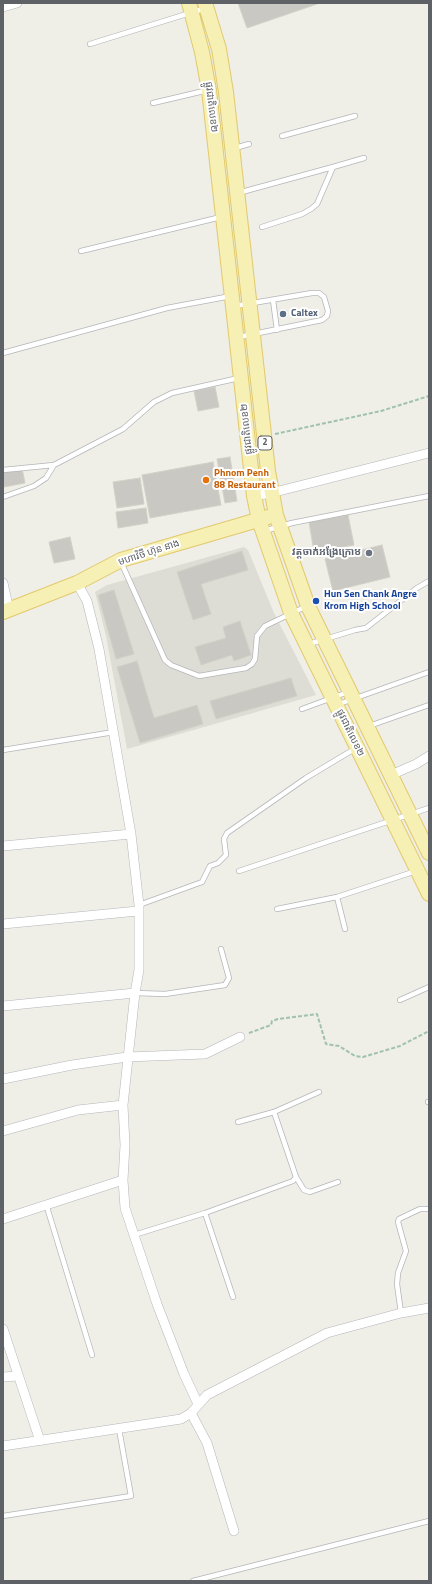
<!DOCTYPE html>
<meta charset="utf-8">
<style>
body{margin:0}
#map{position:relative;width:432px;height:1584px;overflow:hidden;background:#efeee7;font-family:"Titillium Web",sans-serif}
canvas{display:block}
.frame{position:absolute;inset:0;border:4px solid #5e6165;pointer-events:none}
</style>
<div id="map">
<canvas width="432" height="1584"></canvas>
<div class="frame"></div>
</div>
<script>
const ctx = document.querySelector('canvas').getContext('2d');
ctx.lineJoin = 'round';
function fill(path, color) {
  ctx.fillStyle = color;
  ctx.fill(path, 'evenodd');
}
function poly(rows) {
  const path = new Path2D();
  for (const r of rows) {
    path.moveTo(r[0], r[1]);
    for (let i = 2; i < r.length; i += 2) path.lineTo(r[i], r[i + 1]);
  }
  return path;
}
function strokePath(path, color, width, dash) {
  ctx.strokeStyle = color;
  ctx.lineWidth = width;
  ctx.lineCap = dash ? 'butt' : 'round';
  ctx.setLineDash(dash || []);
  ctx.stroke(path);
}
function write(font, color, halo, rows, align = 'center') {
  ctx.font = font + ' "Titillium Web","Noto Sans Khmer",sans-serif';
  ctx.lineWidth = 4;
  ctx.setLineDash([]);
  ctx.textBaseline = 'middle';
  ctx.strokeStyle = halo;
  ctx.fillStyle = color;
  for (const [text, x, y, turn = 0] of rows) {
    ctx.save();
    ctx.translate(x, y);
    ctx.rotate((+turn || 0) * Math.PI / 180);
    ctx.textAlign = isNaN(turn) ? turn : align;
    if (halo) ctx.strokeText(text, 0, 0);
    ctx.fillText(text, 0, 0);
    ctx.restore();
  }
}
fill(poly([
 [244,547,248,550,274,613,316,695,127,749,106,636,95,592,107,585]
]), '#deddd5');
const building = poly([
 [238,3,320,3,247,28,238,3],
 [215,387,219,407,198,411,194,391,215,387],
 [230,457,237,501,225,503,217,459,230,457],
 [213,462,221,505,150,518,142,475,213,462],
 [22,468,25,483,4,487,3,472,22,468],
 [140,478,144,504,117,508,113,482,140,478],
 [146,508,148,523,118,528,116,512,146,508],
 [348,515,354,545,314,552,309,522,348,515],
 [70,537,75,559,54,563,49,542,70,537],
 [382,545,390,577,333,591,325,559,382,545],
 [242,551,248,570,201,584,211,614,193,620,177,572,242,551],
 [114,590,134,654,116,659,98,595,114,590],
 [240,621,251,655,234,661,232,655,201,665,195,647,226,638,223,627,240,621],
 [137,661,154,718,197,705,203,724,140,743,117,667,137,661],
 [291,678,297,696,216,719,210,701,291,678]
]);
fill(building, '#cac8c3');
strokePath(building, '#d3d0c6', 1);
const service = poly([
 [90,44,206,8],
 [153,103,208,90],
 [282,136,355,116],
 [235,148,249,144],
 [238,193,333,167],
 [262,227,302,214,311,209,317,204,333,167,364,158],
 [81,251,221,217],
 [273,300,277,330],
 [235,306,312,293,319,293,324,297,328,311,327,316,322,320,239,337],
 [3,353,167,308,231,296],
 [3,470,54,465],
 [3,497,34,486,46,478,54,465,123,429,154,402,172,393,239,378],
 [264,531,292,523,429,496],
 [121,562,165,660,171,665,199,676,246,668,252,664,255,659,257,636,265,626,307,606],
 [309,644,355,630,366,628,417,588,429,581],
 [339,704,429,672],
 [302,709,348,692],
 [369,726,429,705],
 [3,750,114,732],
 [239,871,429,808],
 [337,897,345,929],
 [139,905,202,882,210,866,218,863,226,855,224,839,227,833,306,778,356,748],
 [277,909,337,897,416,871],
 [135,993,165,994,225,985,229,978,221,949],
 [400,1000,429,987],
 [428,1102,429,1102],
 [274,1112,296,1177,304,1190,310,1192,338,1182],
 [238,1122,274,1112,319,1092],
 [46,1204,92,1355],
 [205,1213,233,1297],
 [134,1235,205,1213,293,1181,296,1177],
 [401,1313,397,1284,398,1273,406,1251,398,1222,399,1219,420,1209,429,1209],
 [3,1516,131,1496,119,1429],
 [193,1581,429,1521]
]);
const minor = poly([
 [3,7,17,3],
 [254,496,271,493,429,453],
 [3,583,9,610],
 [77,583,87,601,99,649,131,834,139,905,139,970,135,993,123,1105,125,1145,123,1180,125,1208,157,1304,184,1374,198,1404],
 [391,775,416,764,429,756],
 [3,846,131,834],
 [3,924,138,911],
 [3,1006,135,993],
 [3,1079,72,1065,127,1057,205,1054,240,1037],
 [3,1131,78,1110,123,1105],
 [3,1219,123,1180],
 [3,1329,40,1441],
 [3,1377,18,1376],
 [191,1413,207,1443,234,1531],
 [3,1446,181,1419,191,1413,207,1395,327,1333,401,1313,429,1308]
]);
const primary = poly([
 [189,3,202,52,209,90,254,496,259,520,291,613,429,894],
 [205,3,219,49,226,92,268,471,276,515,308,606,429,853],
 [3,612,77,583,121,560,268,517]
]);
strokePath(service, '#b4b6ba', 6);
strokePath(minor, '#b4b6ba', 10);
strokePath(primary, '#e2c96d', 16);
strokePath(poly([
 [275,434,381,411,429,396],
 [249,1033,271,1025,272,1021,278,1019,317,1014,326,1044,339,1046,355,1056,363,1057,400,1046,429,1031]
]), '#9fc2ac', 2, [4, 2]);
strokePath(service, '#fff', 4.5);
strokePath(minor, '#fff', 9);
strokePath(primary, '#f6f0b4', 14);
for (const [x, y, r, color] of [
 [283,314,4,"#5c6f8a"],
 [206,480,4,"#e8710a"],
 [369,553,4,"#6b7280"],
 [316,601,4,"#1a4fb4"]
]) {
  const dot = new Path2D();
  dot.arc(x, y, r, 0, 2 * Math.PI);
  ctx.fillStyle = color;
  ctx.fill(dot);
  strokePath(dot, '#fff', 1.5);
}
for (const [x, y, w] of [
 [265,443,14]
]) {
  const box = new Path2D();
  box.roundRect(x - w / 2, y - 7, w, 14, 3);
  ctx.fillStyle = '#fff';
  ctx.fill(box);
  strokePath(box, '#5e6165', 1);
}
write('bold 9px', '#5e6165', null, [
 ["2",265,443]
]);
write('10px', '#5e6165', '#fff', [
 ["ផ្លូវជាតិលេខ២",211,107,83],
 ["ផ្លូវជាតិលេខ២",247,429,-96],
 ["មហាវិថី ហ៊ុន នាង",149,553,-18],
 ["ផ្លូវជាតិលេខ២",350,733,64]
]);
write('bold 10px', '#4e5e75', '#fff', [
 ["Caltex",291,314]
], 'left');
write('bold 10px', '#c56008', '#fff', [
 ["Phnom Penh",214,474],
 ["88 Restaurant",214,486]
], 'left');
write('bold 10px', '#5b616d', '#fff', [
 ["វត្តចាក់អង្រែក្រោម",361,553]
], 'right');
write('bold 10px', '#164399', '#fff', [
 ["Hun Sen Chank Angre",324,595],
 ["Krom High School",324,607]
], 'left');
</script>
